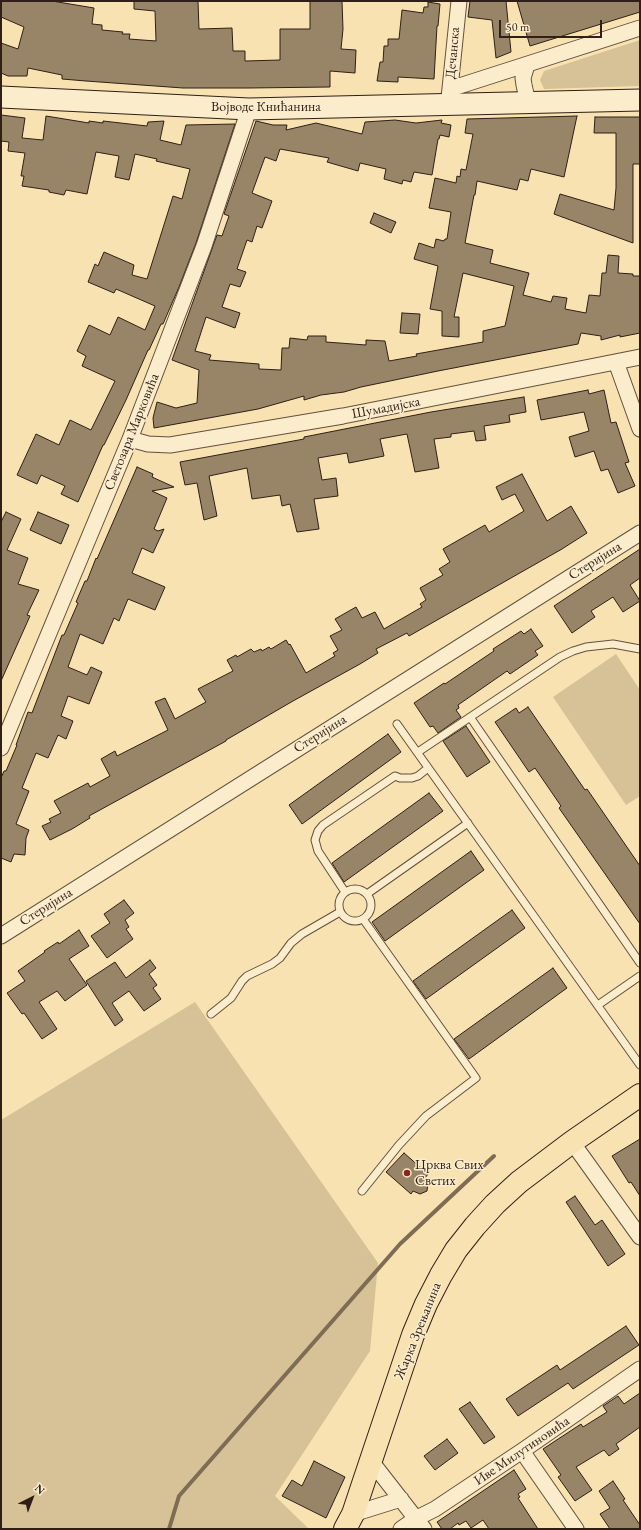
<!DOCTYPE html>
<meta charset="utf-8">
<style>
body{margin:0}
#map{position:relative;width:641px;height:1530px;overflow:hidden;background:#f9e2b1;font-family:"EB Garamond",serif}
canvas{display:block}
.frame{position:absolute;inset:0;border:2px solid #2f1f17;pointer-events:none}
.north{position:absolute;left:12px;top:1478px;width:40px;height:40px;-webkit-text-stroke:3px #fbeccc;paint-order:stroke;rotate:42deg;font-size:11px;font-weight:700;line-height:16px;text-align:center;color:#2f1f17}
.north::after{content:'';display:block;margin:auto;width:14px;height:18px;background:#2f1f17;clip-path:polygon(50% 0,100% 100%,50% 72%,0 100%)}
.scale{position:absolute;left:499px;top:20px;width:103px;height:18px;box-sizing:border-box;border:2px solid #2f1f17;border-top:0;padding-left:5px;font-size:12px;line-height:14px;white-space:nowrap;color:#2f1f17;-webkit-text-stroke:3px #fbeccc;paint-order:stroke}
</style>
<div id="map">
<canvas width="641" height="1530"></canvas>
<div class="frame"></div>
<div class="north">N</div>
<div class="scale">50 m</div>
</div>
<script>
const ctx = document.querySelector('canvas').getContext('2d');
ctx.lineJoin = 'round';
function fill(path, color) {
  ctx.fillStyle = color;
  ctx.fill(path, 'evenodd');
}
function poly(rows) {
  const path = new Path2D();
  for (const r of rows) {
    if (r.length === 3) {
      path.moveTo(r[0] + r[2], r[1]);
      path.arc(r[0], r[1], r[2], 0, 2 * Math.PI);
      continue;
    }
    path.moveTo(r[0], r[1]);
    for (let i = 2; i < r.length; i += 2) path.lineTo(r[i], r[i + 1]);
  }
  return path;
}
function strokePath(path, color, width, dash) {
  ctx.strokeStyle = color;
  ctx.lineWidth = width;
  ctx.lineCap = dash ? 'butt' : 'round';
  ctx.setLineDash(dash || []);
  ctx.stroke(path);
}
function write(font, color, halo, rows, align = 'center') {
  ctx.font = font + ' "EB Garamond",serif';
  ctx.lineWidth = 3;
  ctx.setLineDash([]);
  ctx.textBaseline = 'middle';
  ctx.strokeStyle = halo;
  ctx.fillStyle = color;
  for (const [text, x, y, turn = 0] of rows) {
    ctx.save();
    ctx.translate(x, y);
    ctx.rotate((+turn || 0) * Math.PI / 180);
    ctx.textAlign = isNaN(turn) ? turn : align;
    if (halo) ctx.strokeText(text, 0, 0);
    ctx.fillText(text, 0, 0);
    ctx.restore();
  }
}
fill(poly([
 [640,40,640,86,544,89,540,80,544,71],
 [616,654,640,690,640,796,626,805,553,697],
 [195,1002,378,1263,370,1351,275,1496,308,1528,1,1529,1,1120]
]), '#d7c197');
strokePath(poly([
 [169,1529,179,1496,400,1244,494,1156]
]), '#7f6c54', 4);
const building = poly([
 [1,1,52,1,94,8,92,24,102,25,102,30,123,32,122,34,130,34,129,39,156,41,155,11,134,9,134,1,198,1,199,29,232,28,233,51,245,51,245,61,280,60,280,29,310,29,310,1,342,1,343,29,341,49,356,50,355,73,330,71,330,87,249,88,183,88,86,81,62,79,62,75,28,68,27,76,8,76,1,73,1,43,18,49,24,27,1,17,1,1],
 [470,1,506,1,511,52,496,58,492,20,468,17,470,1],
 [517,1,640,1,640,12,530,46,517,1],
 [428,2,440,4,438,26,437,26,434,79,398,77,398,82,377,81,380,62,383,62,384,46,388,46,388,39,399,39,402,10,423,13,424,7,428,7,428,2],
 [1,115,25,118,22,138,43,140,46,116,89,123,89,121,103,123,103,121,147,126,148,122,164,121,160,140,181,145,186,125,235,124,196,243,179,287,163,324,161,324,149,350,148,350,126,400,104,445,103,445,78,502,61,494,65,486,41,475,37,484,17,475,36,434,59,445,70,420,91,430,115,381,82,366,86,356,77,351,89,325,110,335,118,317,145,330,155,306,116,289,114,293,88,282,95,264,98,266,104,252,134,265,132,275,147,279,173,196,182,199,190,169,156,161,157,159,135,154,129,180,115,177,119,156,96,152,87,194,66,190,64,195,49,192,49,190,22,186,24,176,21,176,25,153,8,151,9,142,1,141,1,115],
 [577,116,564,177,531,169,528,181,520,179,517,190,477,181,475,195,474,195,465,243,493,250,490,263,529,273,523,295,551,302,553,296,567,298,565,309,586,313,589,295,600,296,602,273,606,273,608,255,619,256,618,273,633,274,633,276,640,276,640,333,620,337,620,335,601,340,601,336,581,333,578,344,438,371,361,387,344,392,321,395,304,400,304,396,258,409,154,428,153,418,157,402,176,408,197,403,199,370,172,360,217,235,222,236,229,216,224,214,256,121,273,125,287,125,286,130,316,123,362,134,365,122,395,120,416,123,442,120,441,123,451,125,449,137,440,135,439,139,438,139,432,175,414,172,411,182,403,180,402,184,384,179,386,169,360,163,358,171,327,162,329,158,280,149,276,161,265,157,252,193,272,201,262,228,257,226,252,242,247,240,237,269,246,272,240,287,230,284,222,307,240,313,235,328,206,317,195,351,211,355,209,360,259,364,259,369,281,370,282,348,289,348,290,338,307,340,308,336,326,336,326,342,366,345,366,340,385,341,389,361,417,356,416,354,483,342,483,331,505,326,514,286,463,273,454,317,459,317,459,337,442,336,442,311,430,309,438,266,414,259,419,243,434,248,436,239,444,241,445,239,447,239,451,212,429,208,435,178,456,183,457,176,460,177,461,169,466,170,473,134,465,133,467,119,577,116],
 [595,117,640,117,640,164,633,164,633,243,554,214,560,194,614,210,616,188,616,133,594,133,595,117],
 [374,213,396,222,391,233,370,223,374,213],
 [402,313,420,314,418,334,400,333,402,313],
 [588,390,589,394,604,390,611,423,616,422,629,462,625,463,635,486,618,493,608,469,601,471,594,451,575,457,569,437,589,431,584,412,541,420,537,400,588,390],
 [524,397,526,412,509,415,510,422,484,426,486,440,476,441,474,431,451,434,451,437,434,439,439,468,415,472,407,434,380,439,384,456,349,463,347,453,318,458,322,480,336,478,338,496,314,499,319,529,297,532,290,504,282,506,280,495,252,499,247,468,209,476,217,516,204,520,197,483,185,485,180,462,304,439,304,437,431,412,524,397],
 [137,467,153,474,152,477,174,487,152,491,167,498,154,529,158,531,164,529,153,553,142,548,132,573,165,587,155,610,128,599,119,621,114,618,103,644,80,634,68,667,87,675,91,667,102,672,89,704,68,696,61,716,73,721,66,739,58,735,48,758,36,753,22,788,29,791,16,824,29,830,26,838,25,855,14,854,11,862,1,858,1,778,4,771,6,771,17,745,16,745,28,712,32,713,62,635,64,635,78,603,76,602,85,581,87,581,96,558,97,559,137,467],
 [522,474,547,521,571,506,587,533,562,549,409,636,407,633,376,649,378,653,360,664,293,701,226,740,226,741,89,816,90,818,72,829,50,840,42,826,51,822,49,819,61,813,54,801,88,783,90,787,110,776,101,759,115,751,117,756,168,730,155,702,165,698,175,719,206,702,198,689,233,671,227,660,236,655,237,657,251,649,254,652,261,649,262,651,269,647,271,649,286,640,289,645,290,644,306,673,335,656,333,653,338,650,330,636,342,630,335,619,356,607,362,618,375,612,384,629,422,607,420,604,426,600,420,588,443,575,439,569,450,562,443,549,485,525,489,532,524,511,515,494,502,500,496,487,522,474],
 [6,512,21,519,7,550,28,558,18,584,39,590,27,615,30,616,1,681,1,522,6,512],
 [38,512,69,525,61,544,30,530,38,512],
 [640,549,640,578,630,585,640,601,623,612,613,597,591,611,595,617,572,633,554,606,640,549],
 [531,629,543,646,535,651,538,655,510,674,507,671,458,705,459,708,456,710,461,717,438,733,433,726,430,727,414,703,444,683,445,684,494,651,493,649,521,631,524,634,531,629],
 [528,707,585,790,587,789,640,866,640,924,559,808,561,806,535,768,529,772,495,722,516,708,519,713,528,707],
 [466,726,490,762,467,777,443,741,466,726],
 [388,734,401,752,302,824,289,805,388,734],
 [429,793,443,811,344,882,332,863,429,793],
 [471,851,484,870,385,941,372,922,471,851],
 [124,900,134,913,125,920,129,927,126,929,133,939,107,958,91,936,110,923,104,914,124,900],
 [512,910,525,928,426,999,413,981,512,910],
 [79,930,89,946,69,959,87,985,65,1001,57,991,39,1002,57,1029,42,1039,24,1013,22,1014,7,993,25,981,18,971,45,952,44,951,58,942,59,944,79,930],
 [150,960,156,968,149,974,157,985,153,988,161,999,144,1011,129,991,112,1003,123,1020,115,1026,86,981,115,962,126,978,150,960],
 [553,968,567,988,469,1059,454,1039,553,968],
 [640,1139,640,1196,631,1182,629,1183,612,1156,640,1139],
 [404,1153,428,1174,425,1178,428,1183,427,1191,420,1194,413,1191,411,1194,386,1172,404,1153],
 [575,1196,595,1225,602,1220,625,1254,608,1266,566,1202,575,1196],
 [626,1326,639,1345,573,1389,568,1383,518,1416,506,1399,557,1365,560,1370,626,1326],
 [640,1393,640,1427,616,1444,619,1449,609,1456,604,1450,576,1467,592,1490,575,1501,558,1477,561,1475,543,1449,581,1424,583,1427,607,1412,603,1406,618,1396,624,1404,640,1393],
 [470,1402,495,1437,484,1444,459,1409,470,1402],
 [447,1439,458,1453,435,1470,424,1456,447,1439],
 [314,1461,345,1477,326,1518,282,1496,292,1480,302,1486,314,1461],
 [514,1470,526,1489,518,1494,520,1497,518,1498,538,1529,489,1529,483,1520,471,1528,466,1521,459,1525,458,1523,450,1529,442,1529,437,1522,514,1470],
 [613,1481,625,1499,623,1500,640,1525,640,1529,610,1529,600,1514,610,1508,599,1491,613,1481]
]);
fill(building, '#988467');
strokePath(building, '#2f1f17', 1);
const lane = poly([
 [470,717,640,963],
 [397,724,640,1065],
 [418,752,560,657,573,651,586,647,613,644,640,649],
 [355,905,16],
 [345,892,318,851,315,840,318,831,323,825,395,776,400,778,412,778,418,776,428,768],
 [367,894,468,823],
 [598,1005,640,976],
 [211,1014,231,998,242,981,247,976,272,964,280,958,291,943,302,934,340,912],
 [362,1191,399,1145,426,1116,476,1078,363,919]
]);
const street = poly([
 [527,65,523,78,524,85,526,94,531,103],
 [450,89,640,28],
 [449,98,459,1],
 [616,362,640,429],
 [130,439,148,444,170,445,343,416,640,357],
 [1,748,130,439,204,246,249,109],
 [1,936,640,533],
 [572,1142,640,1237],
 [522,1451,576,1529],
 [371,1461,424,1529],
 [353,1514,401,1499],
 [401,1529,417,1518,435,1509,522,1451,640,1369]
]);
const secondary = poly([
 [1,97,249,109,640,100]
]);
const primary = poly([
 [345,1529,353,1514,362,1487,413,1335,426,1304,441,1275,456,1250,475,1226,495,1204,519,1182,572,1142,640,1095]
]);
strokePath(lane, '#62503e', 9);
strokePath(street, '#62503e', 17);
strokePath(secondary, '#2f1f17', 23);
strokePath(primary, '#2f1f17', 24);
strokePath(lane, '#fbeccc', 7);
strokePath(street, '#fbeccc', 15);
strokePath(secondary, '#fbeccc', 21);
strokePath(primary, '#f9e2b1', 22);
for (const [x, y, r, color] of [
 [407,1173,4,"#8f2418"]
]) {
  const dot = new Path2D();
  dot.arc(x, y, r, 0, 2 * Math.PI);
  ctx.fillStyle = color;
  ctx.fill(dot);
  strokePath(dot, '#fbeccc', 1.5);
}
write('14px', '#2f1f17', '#fbeccc', [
 ["Дечанска",453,53,-85],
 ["Војводе Книћанина",266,107],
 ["Шумадијска",386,408,-11],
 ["Светозара Марковића",132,432,-68],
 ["Стеријина",595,561,-32],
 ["Стеријина",320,734,-32],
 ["Стеријина",46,907,-32],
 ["Жарка Зрењанина",418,1331,-68],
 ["Иве Милутиновића",522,1451,-34]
]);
write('14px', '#2f1f17', '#fbeccc', [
 ["Црква Свих",415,1165],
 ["Светих",415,1181]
], 'left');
</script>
